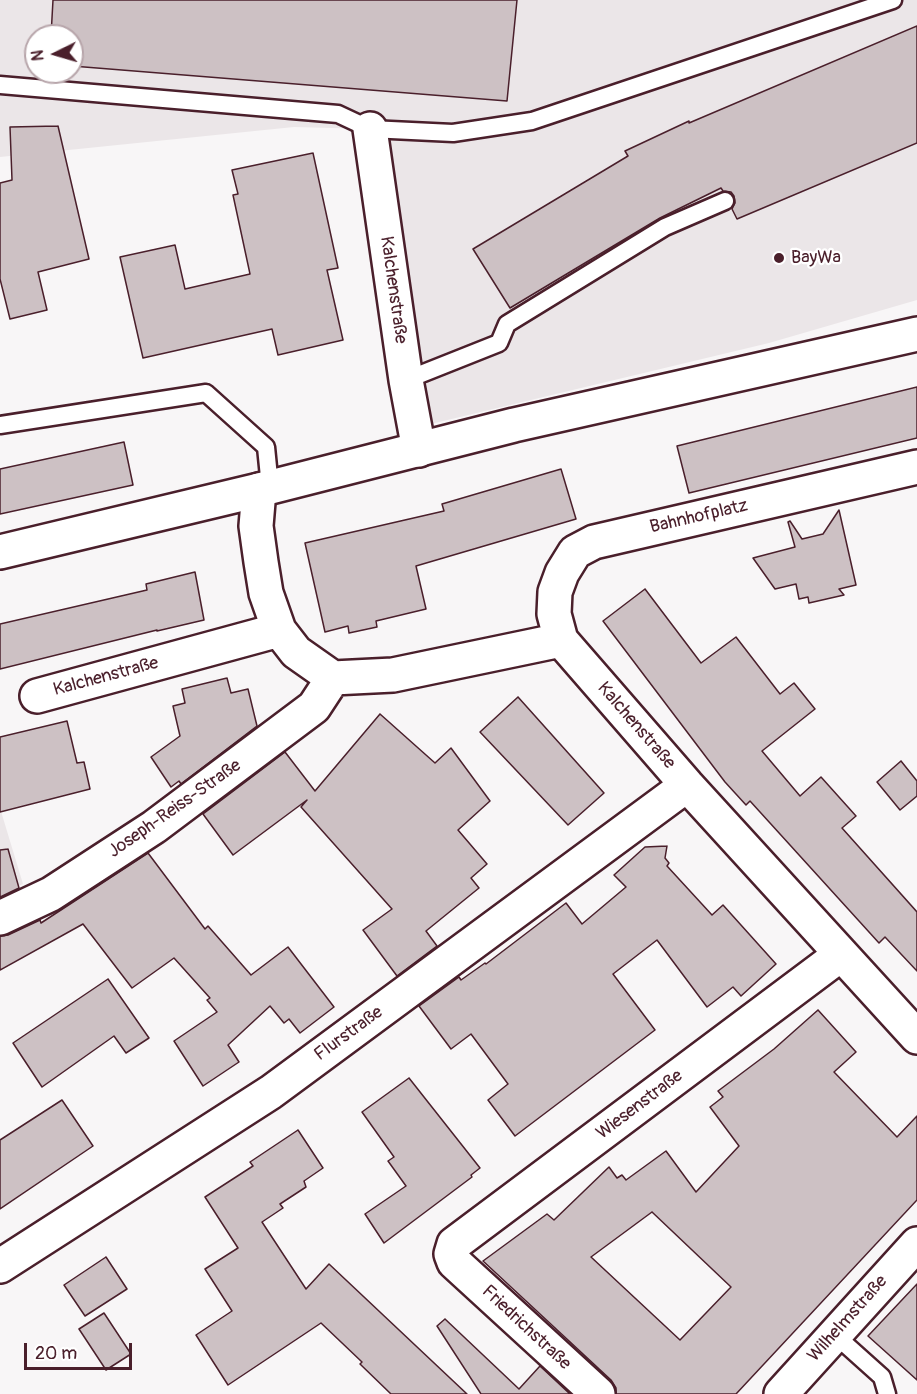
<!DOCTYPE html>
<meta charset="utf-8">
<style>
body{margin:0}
#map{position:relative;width:917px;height:1394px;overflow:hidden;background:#f8f6f7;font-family:Pangolin,sans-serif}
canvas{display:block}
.north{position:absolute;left:24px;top:24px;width:60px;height:60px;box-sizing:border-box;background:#fff;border:2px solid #b7a5aa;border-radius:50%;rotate:265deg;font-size:16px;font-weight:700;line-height:24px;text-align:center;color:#4a1f2b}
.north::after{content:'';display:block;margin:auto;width:21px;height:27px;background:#4a1f2b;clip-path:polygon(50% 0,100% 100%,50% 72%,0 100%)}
.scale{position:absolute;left:24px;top:1343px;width:108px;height:27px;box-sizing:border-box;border:3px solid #4a1f2b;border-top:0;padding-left:8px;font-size:18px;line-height:21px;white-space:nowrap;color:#4a1f2b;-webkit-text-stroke:4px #fff;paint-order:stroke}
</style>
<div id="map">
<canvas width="917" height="1394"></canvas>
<div class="north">N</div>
<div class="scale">20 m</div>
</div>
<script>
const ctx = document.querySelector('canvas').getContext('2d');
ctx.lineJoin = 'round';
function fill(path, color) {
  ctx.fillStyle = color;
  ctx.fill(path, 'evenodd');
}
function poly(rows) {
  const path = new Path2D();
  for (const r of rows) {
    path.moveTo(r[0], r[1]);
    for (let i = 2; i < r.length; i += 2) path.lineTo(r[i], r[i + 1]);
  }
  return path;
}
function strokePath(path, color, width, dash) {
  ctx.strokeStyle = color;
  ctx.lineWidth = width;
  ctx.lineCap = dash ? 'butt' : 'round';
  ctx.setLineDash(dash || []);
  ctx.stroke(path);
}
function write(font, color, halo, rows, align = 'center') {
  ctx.font = font + ' Pangolin,sans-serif';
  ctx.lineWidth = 4.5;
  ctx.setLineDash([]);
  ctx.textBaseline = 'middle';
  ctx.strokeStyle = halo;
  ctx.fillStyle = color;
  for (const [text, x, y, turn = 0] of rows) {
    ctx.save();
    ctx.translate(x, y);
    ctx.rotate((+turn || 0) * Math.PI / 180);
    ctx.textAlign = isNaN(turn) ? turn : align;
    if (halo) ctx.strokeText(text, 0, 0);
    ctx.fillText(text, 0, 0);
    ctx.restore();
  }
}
fill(poly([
 [0,0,917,0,917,300,769,343,414,428,370,129,294,127,0,157],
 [36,36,72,36,72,72,36,72],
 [0,808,23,884,0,894]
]), '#ebe6e8');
const building = poly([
 [53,0,517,0,507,101,72,66,72,36,51,36,53,0],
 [917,26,917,143,737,219,732,209,735,203,734,196,731,192,723,191,721,188,660,218,510,308,473,249,628,156,625,151,689,121,689,123,917,26],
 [58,126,89,259,38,272,47,310,10,319,0,279,0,183,12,180,10,127,58,126],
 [313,153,338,268,327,270,343,340,278,355,272,329,143,358,120,257,175,245,185,289,250,274,233,195,238,194,232,170,313,153],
 [917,387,917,438,689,493,677,446,917,387],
 [124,442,133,485,0,514,0,469,124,442],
 [561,469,576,519,416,566,426,609,376,621,377,627,349,633,348,626,325,632,305,543,444,511,442,504,561,469],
 [839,510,856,585,839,589,844,595,809,603,808,597,799,599,796,584,775,589,753,558,795,547,788,522,790,521,802,539,823,534,839,510],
 [195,572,204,620,157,631,157,630,0,669,0,624,147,590,146,584,195,572],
 [645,589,701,663,736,637,780,694,794,683,815,709,762,751,800,796,821,777,856,816,842,828,917,912,917,971,885,937,879,943,750,801,746,805,725,782,603,621,645,589],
 [227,678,231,693,248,689,257,726,181,784,179,781,171,787,151,757,180,736,173,706,185,703,182,689,227,678],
 [518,697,604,793,568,825,480,732,518,697],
 [380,714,435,763,451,748,490,801,458,830,487,864,471,878,479,888,426,931,437,946,397,976,363,930,392,909,301,807,307,800,233,855,203,814,285,752,315,791,380,714],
 [67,721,77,763,84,762,90,789,0,812,0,737,67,721],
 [901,761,917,781,917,796,900,810,877,782,901,761],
 [667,846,665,858,669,863,667,866,712,915,723,905,776,964,741,996,733,987,707,1007,657,940,613,974,655,1030,515,1136,488,1100,508,1084,471,1034,451,1049,419,1006,459,977,461,980,485,963,486,964,566,903,582,924,626,887,614,875,645,847,667,846],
 [8,849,19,888,0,897,0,850,8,849],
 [148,853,205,929,208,926,251,975,288,947,334,1007,300,1033,289,1019,284,1023,270,1006,228,1045,239,1062,203,1086,174,1041,217,1012,207,1000,210,998,174,958,132,988,83,924,0,970,0,936,8,935,40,920,41,923,148,853],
 [108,979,149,1038,126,1053,114,1036,42,1087,13,1043,108,979],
 [818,1010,856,1052,834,1072,897,1137,917,1116,917,1200,736,1394,616,1394,616,1388,611,1380,483,1261,547,1214,554,1220,609,1167,617,1178,622,1175,626,1180,666,1151,696,1192,739,1146,710,1107,723,1097,718,1091,774,1049,818,1010],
 [652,1212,731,1287,680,1340,591,1257,652,1212],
 [409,1078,480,1168,471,1175,472,1177,384,1243,365,1214,406,1186,388,1161,394,1157,362,1112,409,1078],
 [62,1100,93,1146,0,1209,0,1140,62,1100],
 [298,1130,323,1168,304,1181,306,1187,280,1204,283,1208,262,1222,306,1289,329,1264,467,1394,391,1394,360,1364,362,1362,321,1323,228,1385,196,1335,232,1311,205,1269,238,1248,205,1197,253,1166,250,1162,298,1130],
 [106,1257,127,1289,85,1316,64,1285,106,1257],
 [917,1284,917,1380,868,1336,917,1284],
 [104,1313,131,1354,106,1370,79,1329,104,1313],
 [445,1319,519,1389,540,1366,570,1394,481,1394,437,1326,445,1319]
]);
fill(building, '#cdc1c4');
strokePath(building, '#4a1f2b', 1.5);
const service = poly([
 [0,85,338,114,370,129,453,133,532,121,893,0],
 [406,380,499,343,507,324,665,227,725,201],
 [0,425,206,393,266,447,270,487],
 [834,1334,882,1377,887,1394]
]);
const minor = poly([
 [370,129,406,380,419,450],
 [917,467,594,542,575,552,562,573,555,592,554,614,561,640,687,785,917,1037],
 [259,490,256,526,261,562,266,593,279,630,296,652,333,678,393,675,561,640],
 [37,696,279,630],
 [0,918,51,894,154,827,314,707,333,678],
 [0,1266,271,1092,687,785],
 [598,1394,454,1262,451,1254,454,1244,840,955],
 [781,1394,917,1244]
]);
const secondary = poly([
 [0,552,259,490,514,425,917,334]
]);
strokePath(service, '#4a1f2b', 21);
strokePath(minor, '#4a1f2b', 38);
strokePath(secondary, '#4a1f2b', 38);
strokePath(service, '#fff', 16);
strokePath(minor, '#fff', 33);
strokePath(secondary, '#fff', 33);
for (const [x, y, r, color] of [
 [779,258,6,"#4a1f2b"]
]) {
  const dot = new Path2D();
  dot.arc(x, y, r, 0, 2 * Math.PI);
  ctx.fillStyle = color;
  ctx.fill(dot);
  strokePath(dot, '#fff', 2);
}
write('18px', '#4a1f2b', '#fff', [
 ["BayWa",791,258]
], 'left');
write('18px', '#4a1f2b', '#fff', [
 ["Kalchenstraße",393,290,82],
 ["Bahnhofplatz",699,517,-13],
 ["Kalchenstraße",106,677,-15],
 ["Kalchenstraße",636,726,49],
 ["Joseph-Reiss-Straße",175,809,-35],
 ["Flurstraße",349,1034,-36],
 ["Wiesenstraße",640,1105,-37],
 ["Wilhelmstraße",848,1319,-48],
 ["Friedrichstraße",526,1328,43]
]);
</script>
